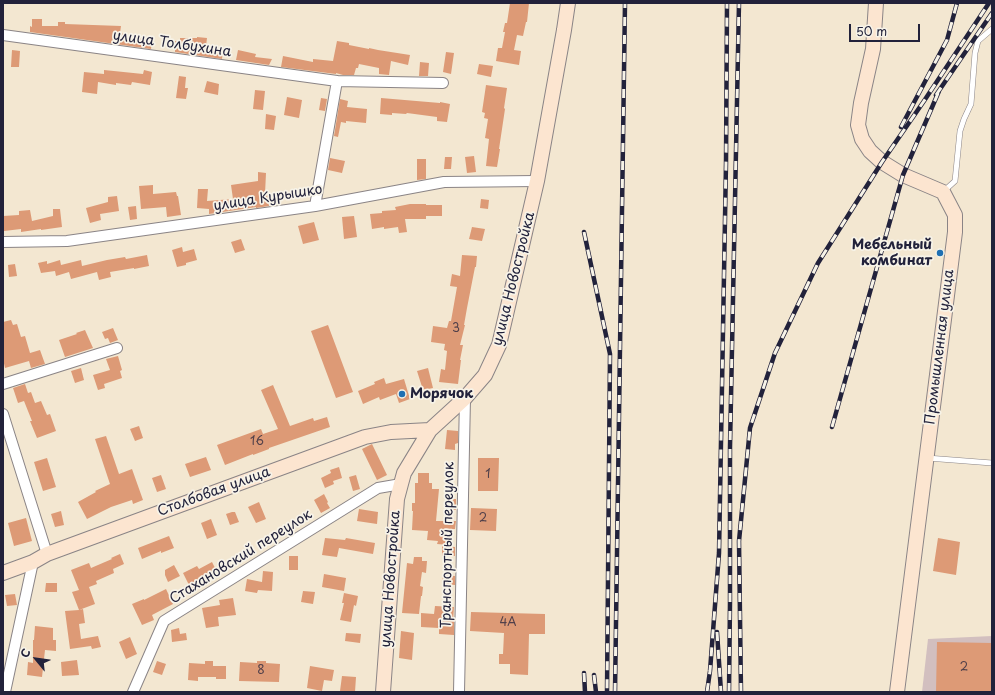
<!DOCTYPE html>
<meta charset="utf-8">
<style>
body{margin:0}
#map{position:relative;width:995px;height:695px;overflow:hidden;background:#f3e7d1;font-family:"Playpen Sans",sans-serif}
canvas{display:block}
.frame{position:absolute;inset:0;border:4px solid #22223b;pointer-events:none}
.north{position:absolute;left:16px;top:639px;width:40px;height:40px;-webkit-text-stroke:3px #f7f3e8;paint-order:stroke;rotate:299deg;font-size:11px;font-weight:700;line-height:16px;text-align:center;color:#22223b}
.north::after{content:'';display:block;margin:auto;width:14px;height:18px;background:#22223b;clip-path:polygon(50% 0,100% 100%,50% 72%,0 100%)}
.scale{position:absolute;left:849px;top:24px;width:71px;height:18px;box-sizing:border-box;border:2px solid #22223b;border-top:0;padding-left:5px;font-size:12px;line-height:14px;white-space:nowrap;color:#22223b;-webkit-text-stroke:3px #f7f3e8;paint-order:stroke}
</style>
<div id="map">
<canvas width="995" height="695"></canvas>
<div class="frame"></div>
<div class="north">С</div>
<div class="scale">50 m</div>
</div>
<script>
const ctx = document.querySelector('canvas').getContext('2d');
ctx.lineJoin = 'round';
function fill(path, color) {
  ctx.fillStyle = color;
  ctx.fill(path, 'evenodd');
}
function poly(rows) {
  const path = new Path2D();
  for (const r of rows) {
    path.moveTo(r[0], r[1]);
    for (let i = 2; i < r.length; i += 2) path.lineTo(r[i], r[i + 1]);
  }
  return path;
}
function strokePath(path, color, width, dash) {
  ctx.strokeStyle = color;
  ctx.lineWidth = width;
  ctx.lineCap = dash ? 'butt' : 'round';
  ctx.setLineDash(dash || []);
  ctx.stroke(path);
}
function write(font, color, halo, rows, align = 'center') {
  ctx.font = font + ' "Playpen Sans",sans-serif';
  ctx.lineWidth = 3.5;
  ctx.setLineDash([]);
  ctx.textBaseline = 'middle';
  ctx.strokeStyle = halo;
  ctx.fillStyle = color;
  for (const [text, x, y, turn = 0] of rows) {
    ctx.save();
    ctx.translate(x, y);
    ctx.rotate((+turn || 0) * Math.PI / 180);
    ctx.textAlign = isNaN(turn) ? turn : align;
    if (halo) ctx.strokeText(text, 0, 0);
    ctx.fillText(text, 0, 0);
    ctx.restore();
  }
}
fill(poly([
 [992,636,992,692,922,692,928,639]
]), '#d2bfbf');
fill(poly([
 [510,3,529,3,527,22,526,22,523,36,517,35,514,50,521,51,519,65,496,61,498,48,502,48,505,32,503,32,505,23,507,23],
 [32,19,42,19,42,26,58,26,58,22,65,22,65,24,121,26,120,33,124,34,124,36,152,39,151,49,30,32,30,26,32,27],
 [197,37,207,38,206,46,223,48,222,59,175,52,175,41,180,41,180,38,197,38],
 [337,41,349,43,349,45,369,49,369,48,378,50,410,55,408,65,391,61,389,75,379,74,379,68,359,64,358,68,356,68,354,75,343,75,336,73,336,74,281,67,283,56,313,62,313,59,333,61],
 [12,50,20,51,19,67,11,67],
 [238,50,256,54,255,57,272,59,269,65,236,60],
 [446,52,454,53,451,74,443,72],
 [420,62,429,63,428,76,419,76],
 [479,64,493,66,491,77,477,74],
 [104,70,143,74,144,70,152,72,150,85,132,82,131,85,116,83,116,85,98,82,97,94,82,92,84,72,104,74],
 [179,76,186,77,185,88,188,88,186,99,176,98],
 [207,81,219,84,218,95,204,92],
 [486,85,507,88,504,108,505,109,499,149,500,149,497,167,486,166,489,139,485,138,488,119,484,118,485,113,482,112],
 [255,90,265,91,263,110,253,109],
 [287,97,302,100,299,118,284,115],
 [321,98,327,99,325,111,319,110],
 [381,98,440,103,440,102,450,104,447,122,437,121,437,117,407,113,406,114,392,113,392,115,380,114],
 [340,99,348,101,347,107,367,109,366,123,346,121,346,123,341,122,338,137,334,136],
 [266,114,276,116,274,130,265,129],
 [474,156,476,172,467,173,465,157],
 [445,157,452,157,451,169,444,169],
 [330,158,345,161,342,173,328,170],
 [417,159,426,159,426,179,417,180],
 [258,172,266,173,265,194,267,193,269,206,256,208,256,207,209,214,209,209,197,208,198,189,208,189,207,201,233,199,231,185,258,181],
 [153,185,153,194,176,192,177,196,178,196,181,215,167,217,166,207,141,209,139,186],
 [117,196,119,211,100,214,101,220,90,223,86,208,108,202,108,197],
 [481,199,489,200,488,209,480,208],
 [410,204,426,204,426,205,442,205,442,216,426,216,426,219,405,219,407,232,399,233,398,227,384,229,384,227,372,229,370,214,382,213,382,211,396,210,395,207],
 [136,206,137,219,130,220,128,207],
 [53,209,60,209,62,227,41,230,41,229,21,232,21,229,4,231,3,216,19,215,19,211,30,210,32,221,53,216],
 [354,216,357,237,344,239,342,217],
 [314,222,319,240,303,244,298,226],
 [472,227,485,229,482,241,469,239],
 [241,239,245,250,235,253,231,242],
 [182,247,183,252,194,249,197,260,186,263,186,265,177,267,172,250],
 [147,255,149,266,134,269,134,268,110,272,111,277,99,280,97,272,71,279,69,272,56,276,55,271,41,273,38,263,47,261,47,264,60,260,61,265,81,260,82,266,107,260,125,257,126,259],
 [462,255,477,256,476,267,475,267,467,308,464,325,465,325,460,345,463,345,460,360,461,360,458,384,439,382,441,369,445,370,447,351,444,350,445,344,431,342,433,326,447,328,449,321,451,321,457,287,450,286,452,274,460,276],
 [15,264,17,276,9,277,8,265],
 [11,320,13,325,17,324,21,337,25,336,30,353,40,350,45,364,31,368,29,361,5,368,3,359,3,322],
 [328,325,353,392,336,398,311,331],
 [113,328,118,340,110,343,108,338,105,339,102,332],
 [85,330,93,348,65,357,59,340,77,334,76,333],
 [118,356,122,370,120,371,122,378,104,384,105,388,98,390,93,375,110,370,106,359],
 [81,368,84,380,75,383,71,371],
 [428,368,433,388,423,390,417,371],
 [384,378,386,384,404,379,410,399,399,403,396,394,380,400,379,397,363,404,358,391,375,384,374,382],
 [25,384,28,393,31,392,35,403,41,401,47,415,50,414,56,431,37,438,30,421,32,421,24,401,18,403,13,388],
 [273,385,290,426,313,418,314,421,327,417,330,427,269,448,269,449,253,455,253,454,225,465,217,445,261,429,263,434,278,429,261,390],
 [139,426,143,438,135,441,130,429],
 [447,430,458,431,458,443,455,444,455,450,445,449],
 [106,436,119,474,132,469,143,500,133,504,132,500,111,507,87,519,78,502,96,492,95,491,110,484,95,439],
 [372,444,387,475,377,480,362,449],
 [206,457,211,470,190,477,185,464],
 [47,458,56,487,43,491,34,462],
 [478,458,499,458,498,491,478,491],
 [339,467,342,478,333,481,334,484,325,488,321,478,331,473,330,470],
 [418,473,429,473,429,483,432,483,432,489,439,489,436,521,456,521,455,529,450,529,449,545,437,544,438,541,427,540,428,531,412,530,413,511,412,511,412,503,415,503,415,483,418,483],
 [161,475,166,489,157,492,152,478],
 [356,475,360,489,353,491,349,477],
 [324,494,328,502,327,503,330,508,321,513,314,500],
 [451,499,456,499,456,510,451,510],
 [259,502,266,519,256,523,248,507],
 [471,508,497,509,496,531,470,530],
 [359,509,378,512,377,524,357,521],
 [61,511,64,525,55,527,51,514],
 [232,512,235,512,239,522,230,525,226,514],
 [26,518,32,541,14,546,8,523],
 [211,519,217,535,207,539,201,523],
 [169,536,174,548,161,553,161,551,142,559,138,548],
 [325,538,345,540,346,538,375,543,373,554,339,548,337,557,322,555],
 [938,538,960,542,956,575,933,571],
 [442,546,455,547,455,556,442,556],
 [120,554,124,564,113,569,114,573,96,581,97,584,89,587,95,604,79,610,83,609,85,623,79,624,81,639,98,636,101,647,92,649,91,646,70,649,65,611,79,610,72,592,79,590,71,570,89,563,91,568,112,559,111,558],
 [289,556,298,556,298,570,289,570],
 [414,557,422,557,422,561,427,561,426,573,422,572,420,586,423,587,422,596,421,596,419,614,402,613,407,563,413,564],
 [212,562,216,570,213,572,216,577,191,589,183,573,197,566,199,569],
 [174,565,180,576,168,582,165,575,165,570],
 [263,571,273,572,272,591,258,590,257,593,245,591,247,579,262,582],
 [324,574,346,578,344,591,322,587],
 [443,575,455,576,455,585,442,584],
 [46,583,57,583,57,592,45,592],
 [166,589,173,604,152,615,154,620,142,625,132,604,144,599,144,600],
 [303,591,315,592,313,604,301,602],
 [344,593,358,596,356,606,354,605,351,622,340,620,344,603,342,603],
 [15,594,17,605,7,606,5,595],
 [233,598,236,615,218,617,219,626,206,628,202,608,220,605,219,600],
 [435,606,454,607,453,621,454,621,454,635,439,634,439,628,421,627,421,613,434,614],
 [471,612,545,614,545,634,529,634,528,675,510,674,510,664,499,664,499,654,503,654,504,633,470,631],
 [35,626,53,628,53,640,56,640,56,651,45,650,42,677,27,675,28,662,33,663,33,640,34,640],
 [179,628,180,634,186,633,187,640,172,642,171,630],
 [401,631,414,633,412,660,399,658],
 [346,633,361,634,360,643,345,641],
 [130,637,137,654,126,659,119,642],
 [937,642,992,643,992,692,936,692],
 [77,660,79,675,62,676,61,662],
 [157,661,166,664,162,675,153,672],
 [205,661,213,661,213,666,226,666,226,679,216,679,216,677,198,677,198,681,188,680,189,663,205,664],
 [257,661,266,661,266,663,280,664,279,682,239,681,240,662,257,663],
 [310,666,334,670,332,681,324,680,322,691,307,688],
 [342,676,356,677,355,692,340,691]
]), '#dd9a76');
const lane = poly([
 [944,191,955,181,960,131,964,119,971,104,975,53,978,41,992,29],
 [927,458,992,463]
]);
const street = poly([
 [3,35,337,81,443,83],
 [315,206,337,81],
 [3,242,67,241,315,206,444,182,537,181],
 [3,384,117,348],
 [3,414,47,554],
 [5,692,33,562],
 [133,692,164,621,378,488,401,484],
 [459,692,465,398]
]);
const secondary = poly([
 [876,3,873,49,861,103,858,125,862,139,870,151,882,162,903,175,943,192,955,215,955,232,897,692],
 [3,573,33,562,47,554,365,437,391,432,430,430],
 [383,692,397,499,401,484,404,473,430,430,465,398,485,375,499,345,537,181,564,30,568,3]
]);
strokePath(lane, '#8a8486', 6);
strokePath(street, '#8a8486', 12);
strokePath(secondary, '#8a8486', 16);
strokePath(lane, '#fff', 5);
strokePath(street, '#fff', 10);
strokePath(secondary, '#fce5d0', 14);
const rail = poly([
 [936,95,992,13],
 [901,127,947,40,957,3],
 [584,232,610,354,607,692],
 [832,427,903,175,939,91],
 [717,632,721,692],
 [584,673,585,692],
 [594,675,596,692],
 [615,692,625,3],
 [707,692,710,671,719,553,726,163,727,3],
 [729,692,730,602,730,447,739,3],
 [741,692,739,541,750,428,775,353,818,263,882,162,924,101,989,3]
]);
strokePath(rail, '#22223b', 4.5);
strokePath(rail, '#f7f3e8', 3, [9]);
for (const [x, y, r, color] of [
 [940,253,4,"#1f6fb2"],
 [402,394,4,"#1f6fb2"]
]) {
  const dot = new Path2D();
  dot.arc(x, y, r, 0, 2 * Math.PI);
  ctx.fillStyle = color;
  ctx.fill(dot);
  strokePath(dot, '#f7f3e8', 1.5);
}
write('12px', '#51404a', null, [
 ["3",456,329],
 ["16",257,442],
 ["1",488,475],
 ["2",483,519],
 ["4А",508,623],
 ["2",964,668],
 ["8",261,671]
]);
write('14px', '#22223b', '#f7f3e8', [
 ["улица Толбухина",172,44,8],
 ["улица Курышко",268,198,-9],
 ["улица Новостройка",514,279,-76],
 ["Промышленная улица",940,347,-83],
 ["Столбовая улица",214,492,-20],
 ["Транспортный переулок",448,545,-89],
 ["Стахановский переулок",241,557,-32],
 ["улица Новостройка",391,579,-86]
]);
write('bold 14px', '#22223b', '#f7f3e8', [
 ["Мебельный",932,245],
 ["комбинат",932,261],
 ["Морячок",410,394,"left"]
], 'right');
</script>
